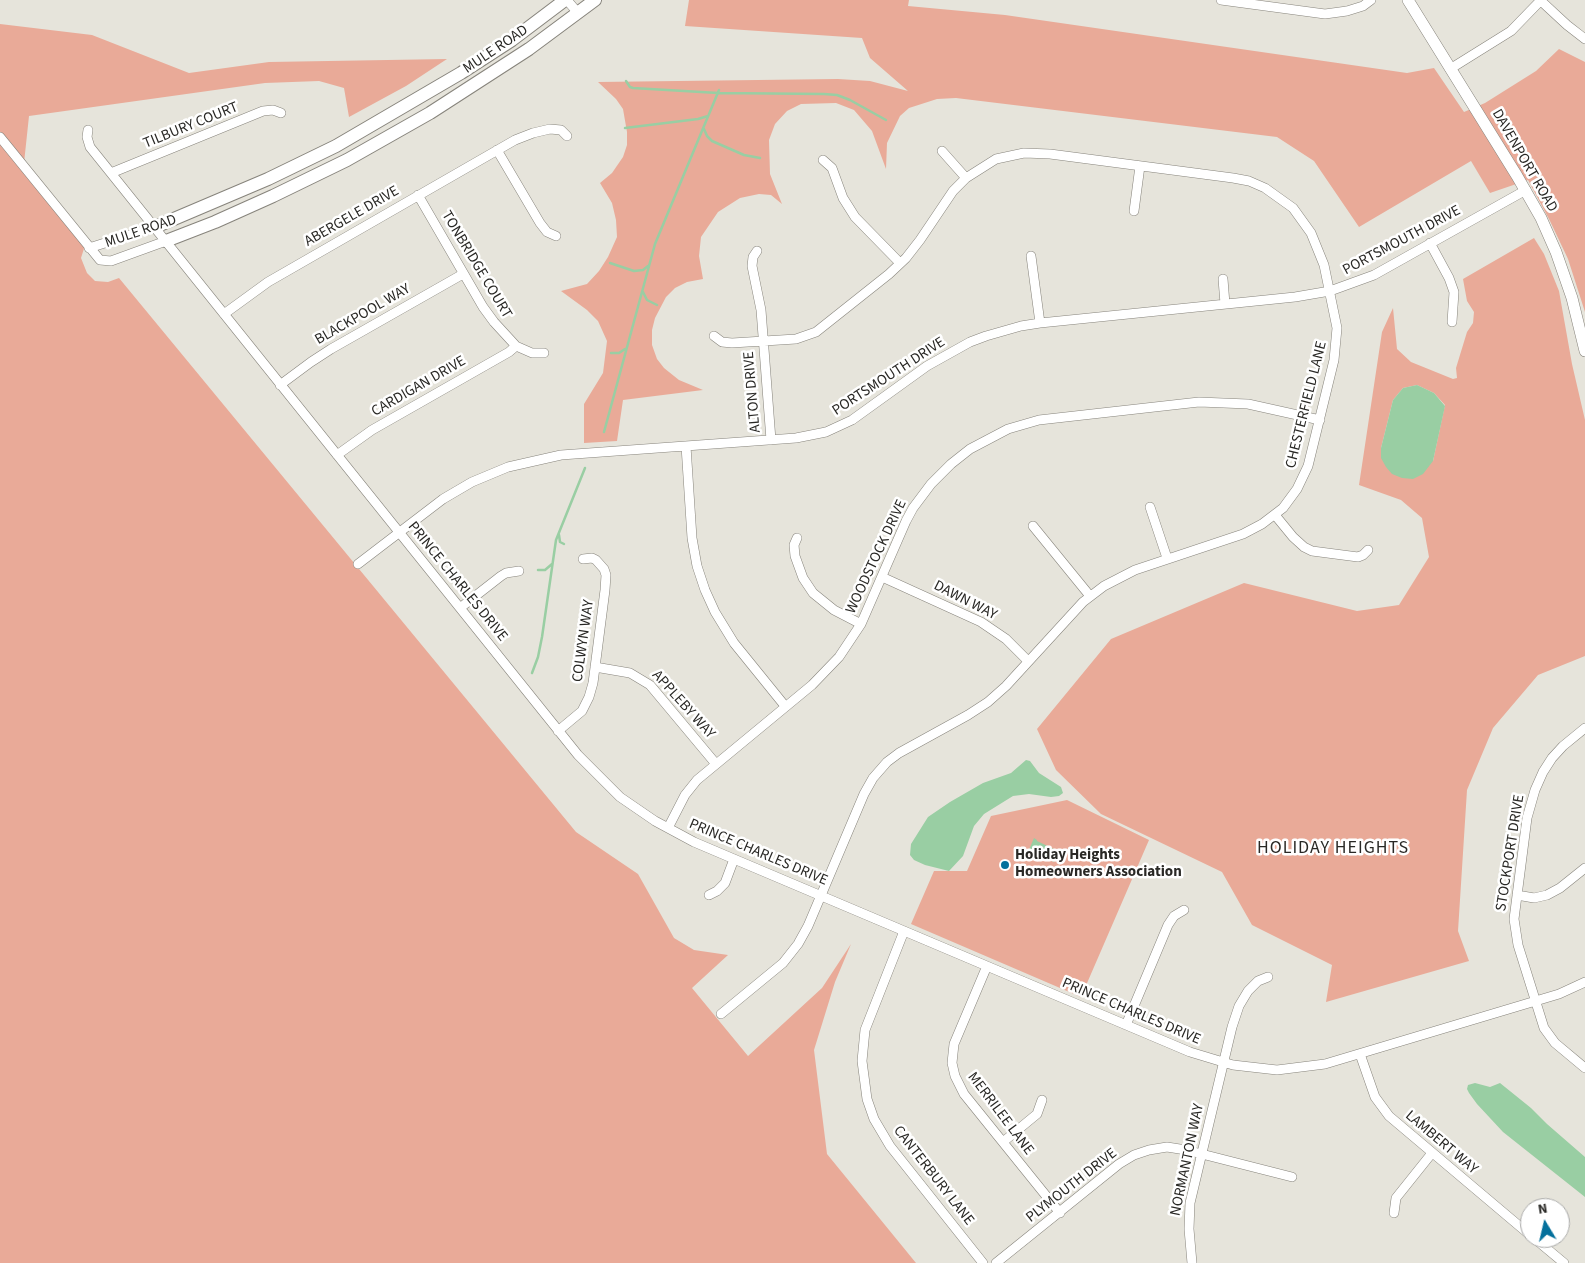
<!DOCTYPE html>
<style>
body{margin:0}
#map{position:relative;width:1585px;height:1263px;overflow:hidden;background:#e6e4db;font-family:"Source Sans 3",sans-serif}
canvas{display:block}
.north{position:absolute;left:1520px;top:1198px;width:50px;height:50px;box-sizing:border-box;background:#fff;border:1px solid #a9a9a8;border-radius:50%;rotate:351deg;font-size:14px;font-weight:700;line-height:20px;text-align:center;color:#292825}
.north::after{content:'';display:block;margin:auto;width:18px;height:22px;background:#04709c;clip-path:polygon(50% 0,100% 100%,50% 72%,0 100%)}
</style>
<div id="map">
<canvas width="1585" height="1263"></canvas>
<div class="north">N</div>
</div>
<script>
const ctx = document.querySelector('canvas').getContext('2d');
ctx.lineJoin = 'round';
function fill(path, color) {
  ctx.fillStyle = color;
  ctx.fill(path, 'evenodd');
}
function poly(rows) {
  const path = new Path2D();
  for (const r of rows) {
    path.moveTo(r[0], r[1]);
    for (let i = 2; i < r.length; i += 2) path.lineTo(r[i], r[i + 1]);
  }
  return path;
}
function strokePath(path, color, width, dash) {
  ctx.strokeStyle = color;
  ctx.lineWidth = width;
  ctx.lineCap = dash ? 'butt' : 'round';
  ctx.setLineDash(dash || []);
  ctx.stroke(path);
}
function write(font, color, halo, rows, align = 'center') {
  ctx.font = font + ' "Source Sans 3",sans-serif';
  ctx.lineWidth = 5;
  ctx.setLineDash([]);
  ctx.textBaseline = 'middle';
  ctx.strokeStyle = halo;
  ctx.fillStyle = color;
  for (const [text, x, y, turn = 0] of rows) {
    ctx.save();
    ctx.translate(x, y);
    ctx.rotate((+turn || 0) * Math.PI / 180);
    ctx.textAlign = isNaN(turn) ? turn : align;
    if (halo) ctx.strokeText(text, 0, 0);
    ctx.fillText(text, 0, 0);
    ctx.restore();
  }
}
fill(poly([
 [689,0,909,0,908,6,1005,15,1407,73,1434,68,1464,112,1485,103,1536,71,1559,49,1585,62,1585,312,1568,259,1550,221,1528,180,1490,193,1471,161,1359,227,1314,161,1277,137,956,98,937,99,909,108,900,116,887,143,886,169,872,131,854,110,836,103,801,104,787,111,775,124,769,140,770,174,782,204,771,195,759,194,740,198,718,212,701,237,699,256,703,279,687,282,675,288,666,297,655,318,652,330,652,345,657,359,664,368,679,380,703,390,623,400,617,441,584,443,584,404,603,373,607,341,598,321,587,310,561,291,587,284,599,271,608,257,617,237,616,220,612,203,600,183,612,173,623,157,627,145,627,132,623,109,616,99,598,82,838,79,870,81,908,91,870,58,862,38,685,26],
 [0,24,92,35,189,73,269,62,447,59,406,86,349,117,344,88,319,81,265,83,29,116,24,163,87,239,81,258,87,273,95,281,108,282,119,278,576,832,638,874,674,938,694,950,728,955,692,988,748,1056,822,988,851,944,835,982,814,1050,827,1154,916,1263,0,1263],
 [1534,238,1544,254,1559,291,1572,364,1585,420,1585,656,1538,675,1493,728,1467,790,1458,931,1469,961,1326,1002,1332,965,1252,925,1222,872,1101,814,1056,770,1037,729,1111,639,1244,583,1357,611,1399,605,1429,557,1422,518,1401,500,1359,485,1382,332,1393,308,1397,349,1411,362,1453,379,1457,378,1456,368,1467,332,1473,323,1474,312,1467,301,1463,279],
 [1417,385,1434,393,1445,405,1433,461,1381,448,1393,400,1403,388],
 [1067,800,1149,840,1081,997,911,924,934,871,967,871,991,816]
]), '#e9aa98');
fill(poly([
 [1417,385,1434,393,1445,406,1433,461,1423,474,1413,479,1402,478,1392,474,1386,467,1381,458,1381,448,1393,400,1403,388],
 [1026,760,1030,761,1039,773,1061,787,1063,793,1059,796,1051,797,1029,794,1013,796,984,814,974,826,963,856,949,871,925,865,914,860,910,855,911,844,928,817,950,802,983,783,1011,773],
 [1034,838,1037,840,1037,841,1058,851,1054,862,1032,852,1031,854,1028,852],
 [1475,1083,1490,1087,1500,1083,1531,1108,1547,1124,1585,1157,1585,1197,1503,1132,1477,1104,1469,1093,1467,1089,1468,1085]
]), '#99cea3');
strokePath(poly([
 [626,81,630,87,633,88,718,93,824,94,837,95,850,100,886,120],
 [625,128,698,119,708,116],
 [704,129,707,136,712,141,744,155,760,158],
 [610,263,634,271,643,270,648,266],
 [643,292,647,300,657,305],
 [611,353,619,353,625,349],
 [604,432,655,244,719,90],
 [559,535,560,542,564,544],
 [538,570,545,570,552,564],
 [532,673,538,657,542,637,556,540,585,468]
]), '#99cea3', 2.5);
const minor = poly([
 [567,0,578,13],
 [1221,0,1325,14,1347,11,1363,6,1371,0],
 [1540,0,1567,25,1585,39],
 [1450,69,1511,31,1541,0],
 [88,130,87,137,90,147,578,755,620,797,655,821,694,842,734,859,1190,1052,1233,1065,1277,1070,1325,1064,1559,994,1585,982],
 [0,137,100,260,111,261,166,241],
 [497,150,540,223,547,232,556,236],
 [942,151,966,178],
 [823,160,832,168,843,198,855,217,900,263],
 [111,173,263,111,273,110,281,113],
 [418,195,483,307,494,322,516,346,532,353,544,353],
 [1134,211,1140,166],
 [1430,243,1449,278,1454,292,1452,322],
 [89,248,155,227],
 [757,251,753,257,752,266,761,310,771,440],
 [1031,256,1040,323],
 [1223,279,1225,304],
 [224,314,268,282,515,140,533,133,550,129,561,130,567,136],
 [714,336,722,342,732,343,796,339,816,332,889,274,906,258,920,240,953,191,966,178,996,159,1024,153,1050,154,1233,178,1249,181,1265,188,1293,208,1311,233,1324,265,1337,328,1334,360,1308,466,1297,489,1283,508,1262,524,1243,534,1135,570,1104,586,1083,602,1006,686,988,702,968,715,899,753,887,762,873,778,864,794,808,926,798,944,783,963,721,1014],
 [280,385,311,362,331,349,463,274],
 [686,446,692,538,697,566,705,590,715,612,734,643,785,706],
 [337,455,372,430,509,352,516,346],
 [1150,507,1167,558],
 [1275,515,1293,537,1304,547,1312,551,1358,557,1363,555,1368,550],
 [1033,526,1090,596],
 [797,538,794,545,795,556,803,578,813,593,834,610,861,624],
 [358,564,443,499,472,482,508,467,561,455,796,438,826,432,852,420,927,366,970,342,986,336,1021,326,1040,323,1295,297,1330,291,1374,275,1526,190],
 [882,577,981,622,1006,639,1028,661],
 [460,608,501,576,506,573,519,571],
 [595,667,630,673,650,685,716,764],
 [1585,728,1563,746,1552,758,1543,772,1535,790,1527,818,1514,919,1518,945,1544,1028,1555,1043,1585,1068],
 [558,731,582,711,589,697,593,683,605,590,606,575,604,569,596,560,592,558,583,559],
 [668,828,685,795,697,780,812,685,839,657,861,624,906,521,913,508,931,484,951,464,970,449,1008,429,1039,420,1199,402,1248,404,1320,420],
 [709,895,717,891,725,883,734,859],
 [1517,895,1534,898,1547,895,1560,888,1585,868],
 [904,931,865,1030,862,1061,867,1099,874,1119,890,1146,983,1263],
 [987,966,954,1044,952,1063,955,1076,964,1094,1060,1213],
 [1126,1025,1168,925,1174,916,1184,910],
 [1360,1054,1375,1097,1389,1116,1530,1235],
 [1003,1142,1037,1114,1042,1100],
 [1394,1213,1396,1198,1432,1153],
 [1534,1238,1564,1263],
 [996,1263,1119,1164,1134,1155,1149,1150,1167,1147,1186,1150,1292,1177],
 [1192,1263,1189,1229,1190,1203,1232,1027,1239,1006,1248,991,1258,981,1268,977]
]);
const tertiary = poly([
 [1408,0,1517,176,1541,218,1556,252,1572,298,1585,351]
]);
const secondary = poly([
 [155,227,268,179,336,146,461,73,512,40,565,0],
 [166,241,215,222,273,196,347,160,430,113,529,49,595,0]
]);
strokePath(minor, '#87847c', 10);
strokePath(tertiary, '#87847c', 12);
strokePath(secondary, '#87847c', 14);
strokePath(minor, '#fff', 9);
strokePath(tertiary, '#fff', 11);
strokePath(secondary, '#fff', 12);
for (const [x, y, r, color] of [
 [1005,865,5,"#04709c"]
]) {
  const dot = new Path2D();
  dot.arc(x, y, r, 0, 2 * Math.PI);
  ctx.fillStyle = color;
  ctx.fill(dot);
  strokePath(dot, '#fff', 2);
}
write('15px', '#292825', '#fff', [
 ["MULE ROAD",496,50,-34],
 ["TILBURY COURT",191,126,-22],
 ["DAVENPORT ROAD",1524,161,60],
 ["ABERGELE DRIVE",352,217,-30],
 ["MULE ROAD",141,232,-19],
 ["PORTSMOUTH DRIVE",1402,241,-28],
 ["TONBRIDGE COURT",476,265,59],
 ["BLACKPOOL WAY",363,315,-30],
 ["PORTSMOUTH DRIVE",889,377,-33],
 ["CARDIGAN DRIVE",419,387,-30],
 ["ALTON DRIVE",753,392,-95],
 ["CHESTERFIELD LANE",1307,405,-76],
 ["WOODSTOCK DRIVE",877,557,-65],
 ["PRINCE CHARLES DRIVE",457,582,51],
 ["DAWN WAY",965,601,27],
 ["COLWYN WAY",584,641,-82],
 ["APPLEBY WAY",683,705,48],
 ["PRINCE CHARLES DRIVE",758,853,23],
 ["STOCKPORT DRIVE",1511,853,-81],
 ["PRINCE CHARLES DRIVE",1131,1012,23],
 ["MERRILEE LANE",1000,1114,53],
 ["LAMBERT WAY",1441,1143,40],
 ["NORMANTON WAY",1188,1160,-78],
 ["CANTERBURY LANE",933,1176,52],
 ["PLYMOUTH DRIVE",1072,1186,-38]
]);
write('bold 15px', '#292825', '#fff', [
 ["Holiday Heights",1015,856],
 ["Homeowners Association",1015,873]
], 'left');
ctx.letterSpacing = '1px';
write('18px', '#292825', '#fff', [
 ["HOLIDAY HEIGHTS",1333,849]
]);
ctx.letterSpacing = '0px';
</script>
